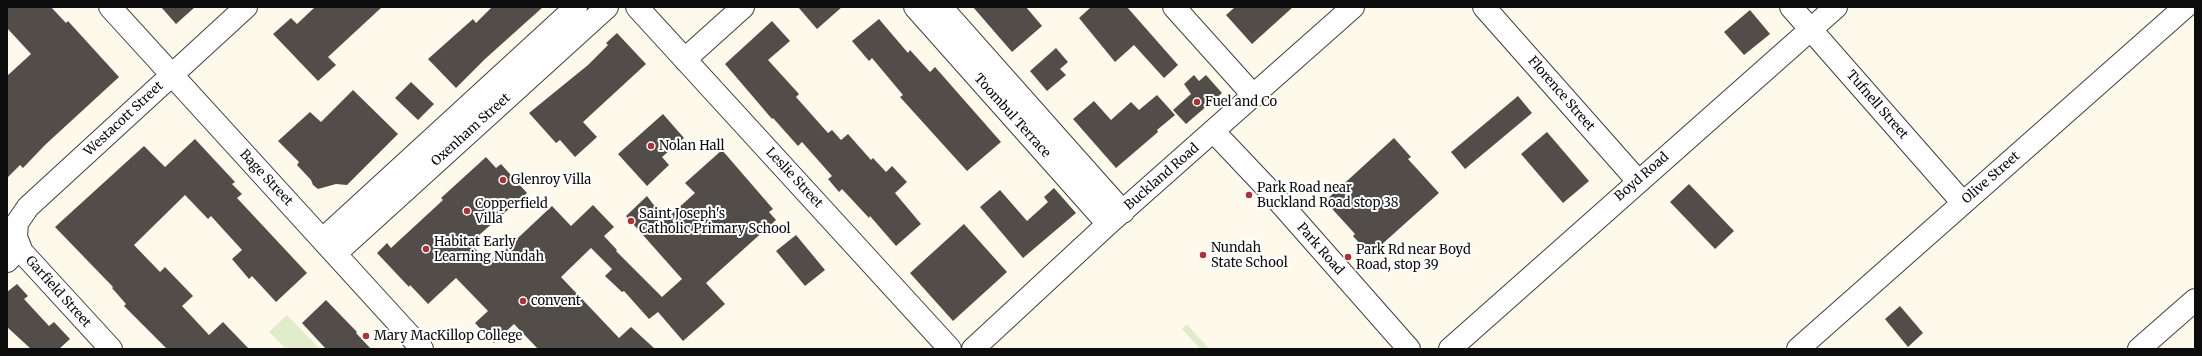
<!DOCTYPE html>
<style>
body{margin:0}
#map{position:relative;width:2202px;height:356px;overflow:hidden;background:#fdfaec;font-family:Merriweather,serif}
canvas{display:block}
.frame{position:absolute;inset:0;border:8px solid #0c0c0c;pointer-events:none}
</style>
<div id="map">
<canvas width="2202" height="356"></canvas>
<div class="frame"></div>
</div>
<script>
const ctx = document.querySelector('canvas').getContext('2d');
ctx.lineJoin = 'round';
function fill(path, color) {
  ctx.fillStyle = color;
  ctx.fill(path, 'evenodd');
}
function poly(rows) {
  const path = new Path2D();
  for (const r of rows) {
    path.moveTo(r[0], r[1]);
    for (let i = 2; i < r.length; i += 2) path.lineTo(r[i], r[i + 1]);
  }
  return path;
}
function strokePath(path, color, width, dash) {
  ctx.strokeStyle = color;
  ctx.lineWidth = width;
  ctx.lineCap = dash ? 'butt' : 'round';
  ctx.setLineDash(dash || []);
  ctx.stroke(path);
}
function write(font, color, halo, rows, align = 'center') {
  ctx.font = font + ' Merriweather,serif';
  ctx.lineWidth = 4;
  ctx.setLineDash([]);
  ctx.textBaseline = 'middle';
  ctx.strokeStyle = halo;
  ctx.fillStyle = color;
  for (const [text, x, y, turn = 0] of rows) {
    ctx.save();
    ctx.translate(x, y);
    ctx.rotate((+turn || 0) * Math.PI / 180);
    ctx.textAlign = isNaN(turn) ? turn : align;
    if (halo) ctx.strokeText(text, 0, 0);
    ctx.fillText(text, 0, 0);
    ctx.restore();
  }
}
fill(poly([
 [287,315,320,349,286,349,269,332],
 [1187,324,1209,349,1200,349,1182,329]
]), '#e0ecca');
fill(poly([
 [7,7,51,7,66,23,68,21,119,77,45,145,23,168,20,165,7,178,7,76,31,54,7,28],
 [161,7,195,7,176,24],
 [315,7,382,7,328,57,336,65,318,81,273,34,291,18,297,24],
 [492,7,543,7,485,59,456,88,428,59,473,19,476,23],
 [798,7,842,7,817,29],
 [973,7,1026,7,1042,26,1012,52],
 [1091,7,1127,7,1178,65,1164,78,1134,45,1115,62,1079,18],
 [1235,7,1293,7,1252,44,1226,15],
 [1750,10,1770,34,1744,55,1724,32],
 [879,19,908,53,910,50,930,72,935,67,1001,142,967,171,900,97,903,95,872,58,869,61,852,41],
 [772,21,790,41,768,60,799,94,796,97,828,133,832,130,841,140,848,134,871,160,873,158,886,172,892,166,907,182,895,193,921,224,896,246,870,216,869,218,842,189,839,192,828,179,832,176,802,142,798,146,773,118,772,119,725,64],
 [617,33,646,64,583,122,597,137,575,157,560,140,556,143,529,113,588,65,608,45,606,43],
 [1056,48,1068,62,1060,69,1066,75,1047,91,1030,71],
 [1194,75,1199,81,1206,75,1222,93,1186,124,1173,110,1191,94,1184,84],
 [411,82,434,104,418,120,395,98],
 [353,90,398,134,347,185,336,184,318,189,313,185,311,180,297,165,299,162,278,141,310,112,321,122],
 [1157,95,1175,115,1157,130,1158,132,1116,168,1073,119,1094,101,1111,120,1131,102,1139,110],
 [1518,96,1532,113,1465,169,1451,152],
 [663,114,684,138,662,157,669,165,647,186,618,154],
 [1547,132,1589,181,1563,203,1521,154],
 [1394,138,1411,157,1408,159,1439,193,1370,255,1353,236,1355,234,1325,201],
 [195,139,235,182,232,184,242,194,237,198,307,273,276,302,252,276,249,279,232,259,242,250,211,216,208,219,185,195,134,245,160,272,165,267,193,296,182,306,209,335,223,322,249,349,167,349,124,306,126,304,112,288,113,287,55,227,144,146,165,167],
 [722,150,773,209,769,212,776,220,706,283,725,304,683,341,658,312,649,319,624,291,622,292,605,276,612,269,591,248,561,277,619,338,631,327,655,349,538,349,514,324,494,343,475,323,488,311,456,278,428,304,410,285,409,287,377,253,387,243,391,248,443,200,441,198,486,157,496,168,501,164,527,193,470,243,488,263,502,250,504,251,552,206,571,226,593,205,614,227,604,236,617,250,616,251,662,297,682,279,626,216,647,196,665,220,695,193,685,183],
 [1689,184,1734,231,1715,249,1670,202],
 [1054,188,1076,213,1023,258,980,207,1000,190,1027,221,1048,202,1044,197],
 [964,224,1007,272,953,321,910,273],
 [796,235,825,270,805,286,776,251],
 [17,284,28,296,24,299,49,326,54,322,70,339,59,349,31,349,7,327,7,292],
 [326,300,357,332,356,333,371,349,326,349,302,323],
 [1900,306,1923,333,1908,347,1885,319]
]), '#534d49');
const minor = poly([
 [110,7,422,349],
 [637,7,950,349],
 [915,7,1108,224],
 [941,7,1123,212],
 [1174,7,1254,96],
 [1484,7,1638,181],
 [1791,7,1963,203],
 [686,61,693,52,743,7],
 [1214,132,1268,189,1409,349],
 [323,239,576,7],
 [336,253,607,7],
 [7,261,20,248],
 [111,349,22,252,16,237,17,223,28,207,246,7],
 [973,349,1108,224,1353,7],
 [1450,349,1836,7],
 [1798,349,2185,7],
 [2139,349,2195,300]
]);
strokePath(minor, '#3f3f3f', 24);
strokePath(minor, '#fff', 22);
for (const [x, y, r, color] of [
 [1197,102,4,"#af3035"],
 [651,146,4,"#af3035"],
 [503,180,4,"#af3035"],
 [1249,195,4,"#af3035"],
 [467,211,4,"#af3035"],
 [631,221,4,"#af3035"],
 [426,249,4,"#af3035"],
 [1203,255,4,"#af3035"],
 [1348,257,4,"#af3035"],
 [523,301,4,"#af3035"],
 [366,336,4,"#af3035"]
]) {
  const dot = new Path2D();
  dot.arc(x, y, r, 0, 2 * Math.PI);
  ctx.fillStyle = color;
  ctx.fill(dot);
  strokePath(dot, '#fff', 1.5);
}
write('13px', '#0c0c0c', '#fff', [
 ["Florence Street",1561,94,49],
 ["Tufnell Street",1877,105,49],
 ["Toombul Terrace",1012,116,48],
 ["Westacott Street",124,119,-43],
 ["Oxenham Street",471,130,-42],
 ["Buckland Road",1162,177,-41],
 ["Boyd Road",1642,177,-41],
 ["Bage Street",266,178,47],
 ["Leslie Street",794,178,47],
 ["Olive Street",1991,178,-41],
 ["Park Road",1320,249,49],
 ["Garfield Street",58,292,48]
]);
write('13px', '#0c0c0c', '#fff', [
 ["Fuel and Co",1205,102],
 ["Nolan Hall",659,146],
 ["Glenroy Villa",511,180],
 ["Park Road near",1257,188],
 ["Buckland Road stop 38",1257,203],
 ["Copperfield",475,204],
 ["Villa",475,219],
 ["Saint Joseph's",639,214],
 ["Catholic Primary School",639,229],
 ["Habitat Early",434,242],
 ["Learning Nundah",434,257],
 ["Nundah",1211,248],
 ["State School",1211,263],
 ["Park Rd near Boyd",1356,250],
 ["Road, stop 39",1356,265],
 ["convent",531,301],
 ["Mary MacKillop College",374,336]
], 'left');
</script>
